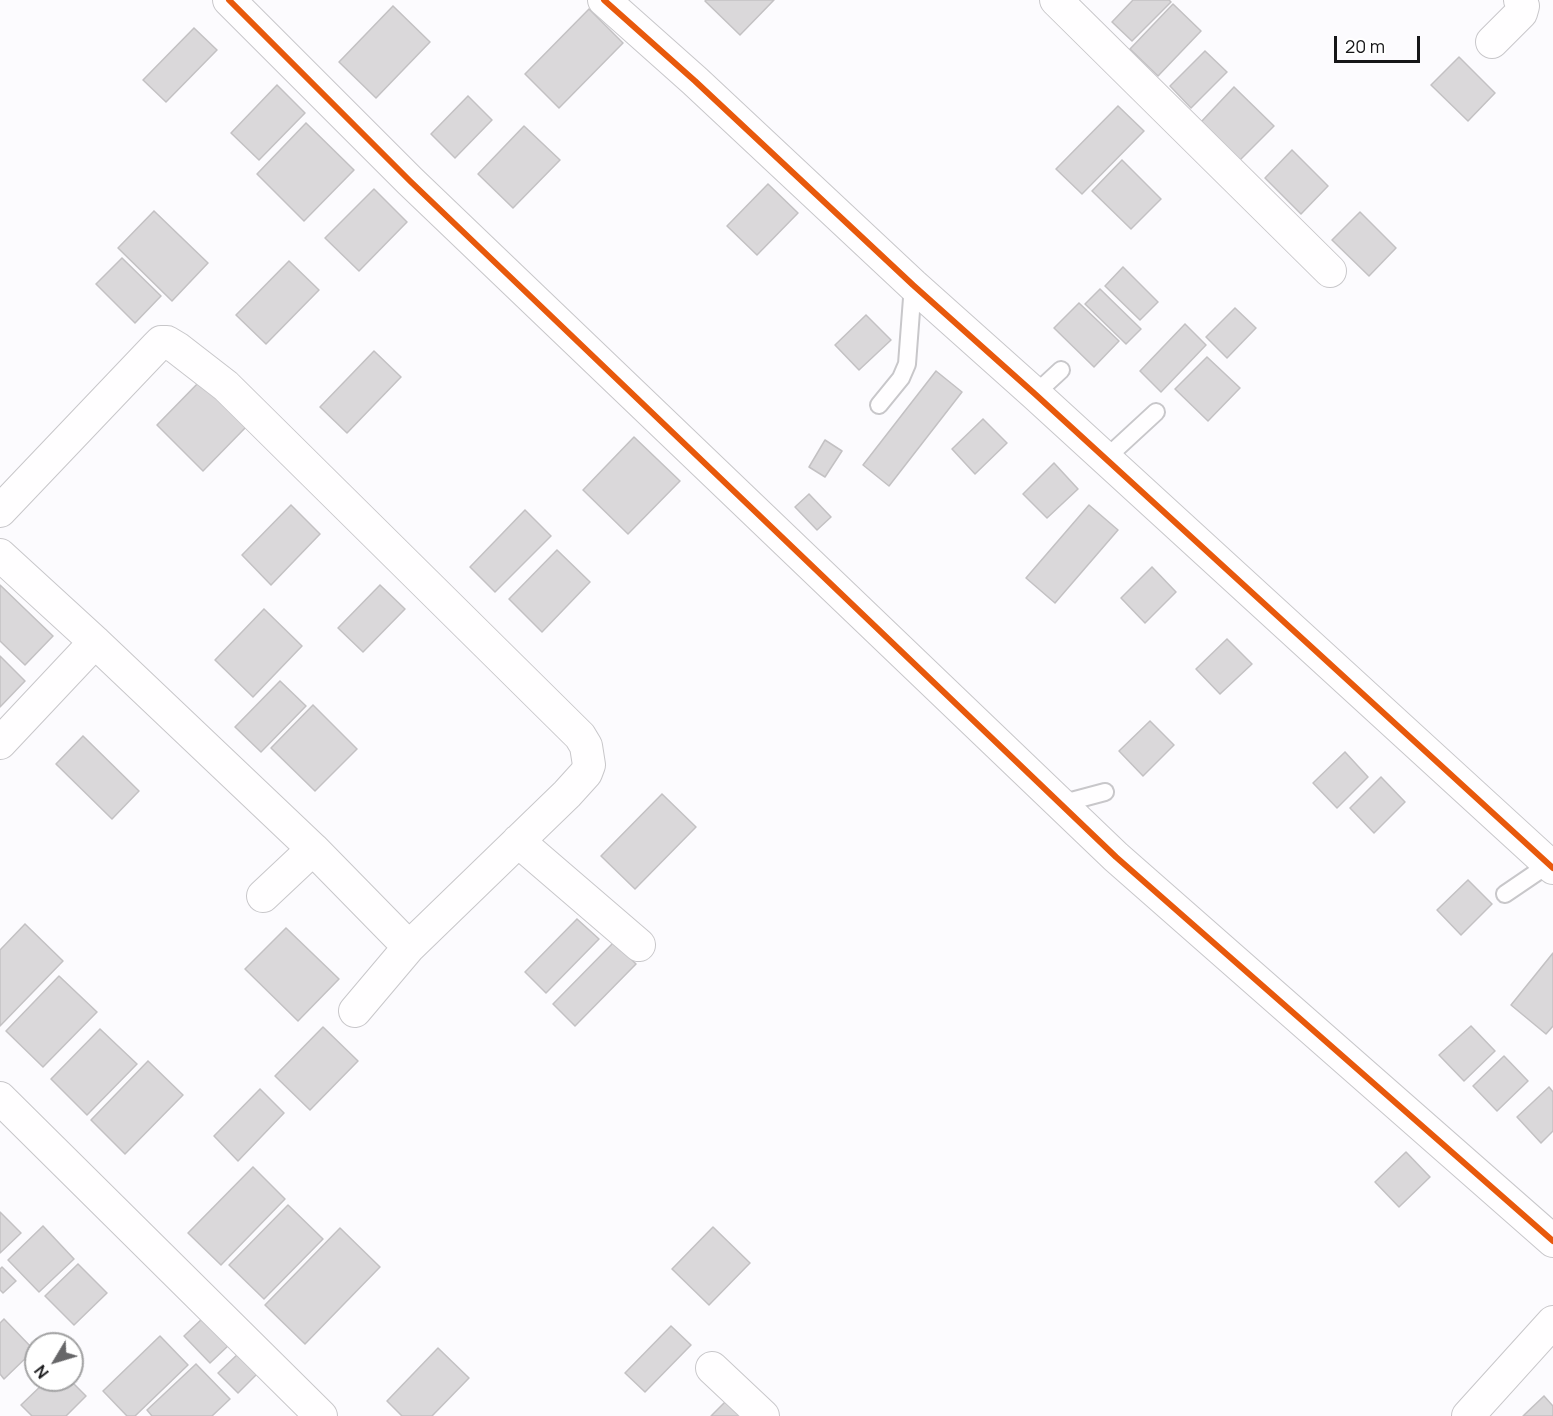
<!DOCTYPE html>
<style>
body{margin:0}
#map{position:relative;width:1553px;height:1416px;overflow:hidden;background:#fcfbfe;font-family:Manrope,sans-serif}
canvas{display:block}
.north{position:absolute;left:24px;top:1332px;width:60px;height:60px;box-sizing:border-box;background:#fff;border:2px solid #a2a2a3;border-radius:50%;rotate:232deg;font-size:16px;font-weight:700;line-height:24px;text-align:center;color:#161618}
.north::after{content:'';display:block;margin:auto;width:21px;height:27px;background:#666668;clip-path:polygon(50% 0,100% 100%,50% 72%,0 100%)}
.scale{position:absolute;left:1334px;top:36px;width:86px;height:27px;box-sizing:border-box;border:3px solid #161618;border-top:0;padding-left:8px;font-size:18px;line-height:21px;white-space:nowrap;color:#161618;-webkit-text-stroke:4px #fff;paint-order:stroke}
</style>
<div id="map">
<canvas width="1553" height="1416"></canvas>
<div class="north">N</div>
<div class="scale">20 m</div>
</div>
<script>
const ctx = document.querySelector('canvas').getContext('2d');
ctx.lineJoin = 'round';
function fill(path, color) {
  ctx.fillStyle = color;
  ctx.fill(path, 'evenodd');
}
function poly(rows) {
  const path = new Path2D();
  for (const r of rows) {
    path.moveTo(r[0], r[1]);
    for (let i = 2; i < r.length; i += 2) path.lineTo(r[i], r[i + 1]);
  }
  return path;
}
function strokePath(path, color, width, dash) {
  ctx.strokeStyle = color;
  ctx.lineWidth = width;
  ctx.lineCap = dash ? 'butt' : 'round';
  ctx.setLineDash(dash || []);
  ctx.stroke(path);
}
const building = poly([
 [706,0,774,0,740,35,705,1,706,0],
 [1133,0,1169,0,1171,2,1132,41,1112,22,1133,0],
 [1173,4,1201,31,1158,76,1130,49,1173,4],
 [393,6,430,42,376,98,339,62,393,6],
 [589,9,623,43,559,108,525,74,589,9],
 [194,28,217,50,166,102,143,80,194,28],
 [1205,51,1227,72,1191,108,1170,86,1205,51],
 [1459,57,1495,93,1468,121,1431,85,1459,57],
 [277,85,305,113,259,160,231,133,277,85],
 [1234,87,1274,126,1240,160,1201,122,1234,87],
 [468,96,492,120,455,158,431,134,468,96],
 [1118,106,1144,131,1082,194,1056,169,1118,106],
 [306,123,354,170,304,221,257,174,306,123],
 [524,126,560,160,513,208,478,174,524,126],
 [1292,150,1328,186,1301,214,1265,178,1292,150],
 [1122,160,1161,199,1131,229,1092,191,1122,160],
 [768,184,798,213,757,255,727,226,768,184],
 [374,189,407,222,359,271,325,238,374,189],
 [154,211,208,263,172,301,118,248,154,211],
 [1360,212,1396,248,1369,276,1332,240,1360,212],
 [122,258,161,296,135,323,96,284,122,258],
 [289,261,319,290,266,344,236,315,289,261],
 [1123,267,1158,302,1140,320,1105,286,1123,267],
 [1100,289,1141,329,1126,344,1085,304,1100,289],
 [1079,303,1119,341,1094,367,1054,328,1079,303],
 [1235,308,1256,328,1227,358,1206,337,1235,308],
 [866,315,891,340,859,370,835,345,866,315],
 [1185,324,1206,345,1161,392,1140,371,1185,324],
 [374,351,401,377,347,433,320,407,374,351],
 [1207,357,1240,388,1208,421,1175,389,1207,357],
 [936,371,962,392,889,486,863,465,936,371],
 [201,380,247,426,203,471,157,425,201,380],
 [983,419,1007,443,975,474,952,449,983,419],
 [634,437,680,481,628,534,583,490,634,437],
 [825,440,842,451,825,477,809,467,825,440],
 [1054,463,1078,489,1047,518,1023,494,1054,463],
 [809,494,831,517,817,530,795,507,809,494],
 [291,505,320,534,271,585,242,555,291,505],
 [1089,505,1118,530,1055,603,1026,578,1089,505],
 [525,510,551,536,495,592,470,567,525,510],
 [557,550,590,582,542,632,509,599,557,550],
 [1152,567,1176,592,1145,623,1121,598,1152,567],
 [0,585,53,636,25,665,0,641,0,585],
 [380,585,405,609,363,652,338,628,380,585],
 [264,609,302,646,253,697,215,660,264,609],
 [1227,639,1252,664,1220,694,1196,669,1227,639],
 [0,656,25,681,0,707,0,656],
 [280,681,306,706,261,752,235,727,280,681],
 [313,705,357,749,315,791,271,748,313,705],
 [1150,721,1174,745,1143,776,1119,751,1150,721],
 [83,736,139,791,112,819,56,764,83,736],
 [1345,752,1368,777,1337,808,1313,783,1345,752],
 [1381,777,1405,802,1374,833,1350,808,1381,777],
 [662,794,696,827,635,889,601,856,662,794],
 [1468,880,1492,904,1461,935,1437,910,1468,880],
 [577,919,599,939,546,993,525,972,577,919],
 [25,924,63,961,0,1026,0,950,25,924],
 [286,928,339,979,298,1021,245,969,286,928],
 [614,942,636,964,575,1026,553,1004,614,942],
 [1553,953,1553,1026,1546,1034,1511,1005,1553,953],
 [59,976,97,1012,43,1067,6,1031,59,976],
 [1471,1026,1495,1051,1464,1081,1439,1055,1471,1026],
 [323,1027,358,1061,310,1110,275,1076,323,1027],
 [100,1029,137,1064,87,1115,51,1079,100,1029],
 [1504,1056,1528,1081,1497,1111,1473,1086,1504,1056],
 [148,1061,183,1095,125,1154,91,1120,148,1061],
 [1549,1087,1553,1092,1553,1131,1541,1143,1517,1117,1549,1087],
 [260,1089,284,1113,238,1161,214,1136,260,1089],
 [1406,1152,1430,1177,1399,1207,1375,1182,1406,1152],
 [253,1167,285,1199,221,1265,188,1233,253,1167],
 [288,1205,323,1239,264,1299,229,1265,288,1205],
 [0,1212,21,1233,0,1253,0,1212],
 [43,1226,74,1259,39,1292,8,1260,43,1226],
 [713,1227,750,1263,709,1305,672,1269,713,1227],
 [340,1228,380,1267,305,1344,265,1305,340,1228],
 [78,1264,107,1293,74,1325,45,1296,78,1264],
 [2,1267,16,1281,3,1293,0,1290,0,1269,2,1267],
 [204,1317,230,1344,210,1363,184,1336,204,1317],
 [4,1319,34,1350,4,1379,0,1374,0,1323,4,1319],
 [671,1326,691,1345,645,1392,625,1373,671,1326],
 [160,1336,188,1365,135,1416,127,1416,103,1391,160,1336],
 [438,1348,469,1378,432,1416,402,1416,387,1401,438,1348],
 [239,1353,258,1373,238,1393,218,1373,239,1353],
 [196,1364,230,1399,212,1416,152,1416,147,1410,196,1364],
 [47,1380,70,1380,86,1396,66,1416,32,1416,21,1405,47,1380],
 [1544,1396,1553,1406,1553,1416,1523,1416,1544,1396],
 [727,1400,744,1416,711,1416,727,1400]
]);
fill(building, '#dad8da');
strokePath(building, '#c3c1c3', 1.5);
const service = poly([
 [1035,394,1061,370],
 [879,405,901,378,907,364,913,285],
 [1105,459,1156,412],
 [1060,804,1105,792],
 [1505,894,1549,864]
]);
const minor = poly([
 [229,0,410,181,1116,857,1553,1241],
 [604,0,695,81,913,285,1035,394,1553,868],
 [1056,0,1330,271],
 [1492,42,1521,13,1523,6,1520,0],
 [0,511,157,346,161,342,167,342,177,348,226,386,580,736,586,746,589,765,586,773,567,794,409,947,313,849],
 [0,555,95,642,313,849,263,896],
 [0,743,95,642],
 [518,841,639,945],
 [355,1011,409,947],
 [0,1098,321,1416],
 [712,1368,763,1416],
 [1468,1416,1553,1322]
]);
strokePath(service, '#c8c7ca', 20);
strokePath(minor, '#c8c7ca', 34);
strokePath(service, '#fffeff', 16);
strokePath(minor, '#fffeff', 32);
strokePath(poly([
 [229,0,410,181,1116,857,1553,1241],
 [604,0,695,81,913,285,1035,394,1553,868]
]), '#e8590c', 6);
</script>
